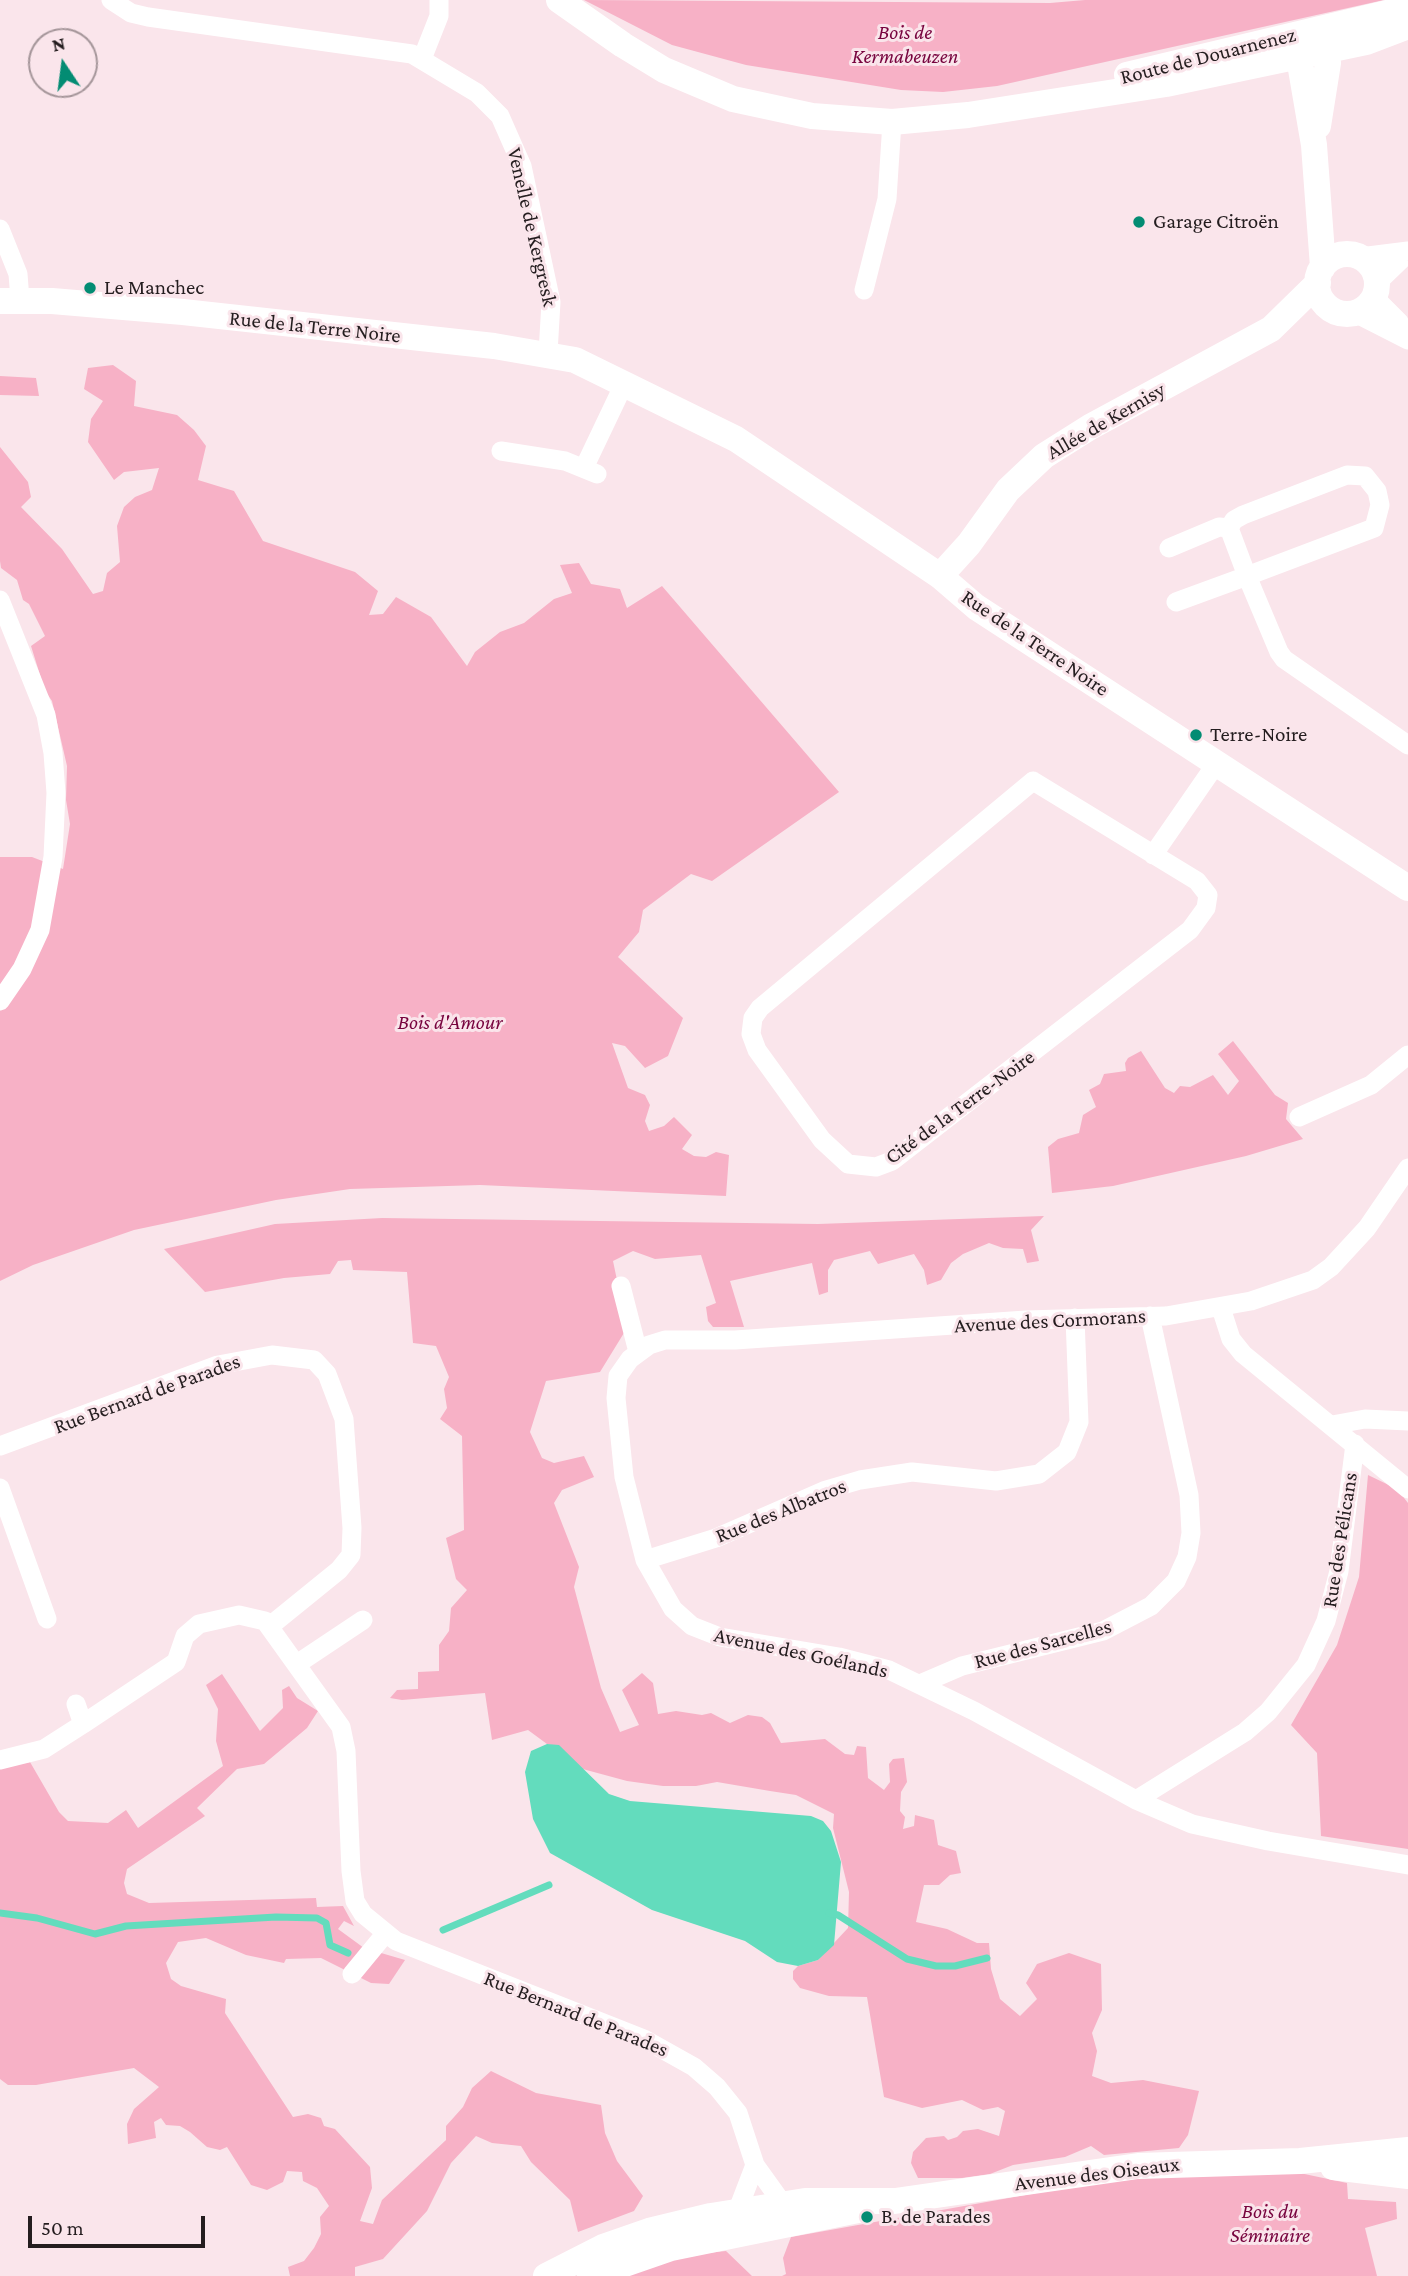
<!DOCTYPE html>
<meta charset="utf-8">
<style>
body{margin:0}
#map{position:relative;width:1408px;height:2276px;overflow:hidden;background:#fae5eb;font-family:"Crimson Pro",serif}
canvas{display:block}
.north{position:absolute;left:28px;top:28px;width:70px;height:70px;box-sizing:border-box;background:#fae5eb;border:2px solid #a49599;border-radius:50%;rotate:347deg;font-size:19px;font-weight:700;line-height:28px;text-align:center;color:#241d1f}
.north::after{content:'';display:block;margin:auto;width:24px;height:32px;background:#038c73;clip-path:polygon(50% 0,100% 100%,50% 72%,0 100%)}
.scale{position:absolute;left:28px;top:2216px;width:177px;height:32px;box-sizing:border-box;border:4px solid #241d1f;border-top:0;padding-left:9px;font-size:21px;line-height:24px;white-space:nowrap;color:#241d1f;-webkit-text-stroke:5px #fae5eb;paint-order:stroke}
</style>
<div id="map">
<canvas width="1408" height="2276"></canvas>
<div class="north">N</div>
<div class="scale">50 m</div>
</div>
<script>
const ctx = document.querySelector('canvas').getContext('2d');
ctx.lineJoin = 'round';
function fill(path, color) {
  ctx.fillStyle = color;
  ctx.fill(path, 'evenodd');
}
function poly(rows) {
  const path = new Path2D();
  for (const r of rows) {
    if (r.length === 3) {
      path.moveTo(r[0] + r[2], r[1]);
      path.arc(r[0], r[1], r[2], 0, 2 * Math.PI);
      continue;
    }
    path.moveTo(r[0], r[1]);
    for (let i = 2; i < r.length; i += 2) path.lineTo(r[i], r[i + 1]);
  }
  return path;
}
function strokePath(path, color, width, dash) {
  ctx.strokeStyle = color;
  ctx.lineWidth = width;
  ctx.lineCap = dash ? 'butt' : 'round';
  ctx.setLineDash(dash || []);
  ctx.stroke(path);
}
function write(font, color, halo, rows, align = 'center') {
  ctx.font = font + ' "Crimson Pro",serif';
  ctx.lineWidth = 6;
  ctx.setLineDash([]);
  ctx.textBaseline = 'middle';
  ctx.strokeStyle = halo;
  ctx.fillStyle = color;
  for (const [text, x, y, turn = 0] of rows) {
    ctx.save();
    ctx.translate(x, y);
    ctx.rotate((+turn || 0) * Math.PI / 180);
    ctx.textAlign = isNaN(turn) ? turn : align;
    if (halo) ctx.strokeText(text, 0, 0);
    ctx.fillText(text, 0, 0);
    ctx.restore();
  }
}
fill(poly([
 [584,0,1050,3,1085,0,1384,0,997,86,943,92,901,90,746,65,672,45],
 [113,365,136,381,134,406,177,415,194,430,206,446,198,480,234,491,263,541,355,572,378,591,369,615,383,614,396,597,431,617,467,666,475,652,500,632,524,623,554,599,572,593,560,565,579,563,591,584,620,589,627,608,662,586,839,792,712,881,691,874,643,910,639,932,618,957,683,1018,668,1056,645,1068,625,1046,612,1043,628,1088,645,1095,650,1105,645,1121,649,1131,664,1126,674,1117,692,1135,682,1149,694,1156,706,1157,716,1152,729,1155,726,1196,480,1185,350,1189,276,1200,134,1230,33,1265,0,1281,0,857,32,857,63,869,70,824,66,800,67,766,52,701,45,691,31,646,45,636,29,604,23,600,17,580,1,568,0,561,0,447,28,482,31,497,21,507,62,549,93,594,103,591,107,573,120,562,117,526,124,507,135,497,152,490,159,468,124,472,114,480,88,442,91,419,103,401,84,389,88,368],
 [0,376,36,378,39,396,0,395],
 [1233,1041,1275,1095,1288,1103,1286,1119,1303,1139,1246,1156,1113,1186,1052,1193,1048,1147,1058,1139,1079,1133,1083,1115,1096,1107,1089,1090,1100,1084,1104,1074,1126,1071,1125,1063,1128,1058,1141,1051,1165,1088,1174,1093,1180,1086,1190,1087,1213,1075,1228,1095,1239,1081,1218,1054],
 [1044,1216,1031,1230,1039,1261,1027,1263,1023,1249,1003,1248,989,1243,963,1254,951,1263,941,1280,927,1285,924,1270,914,1254,878,1264,870,1251,834,1260,828,1270,828,1292,819,1295,812,1263,730,1281,744,1327,713,1327,708,1321,706,1307,716,1303,701,1255,655,1259,633,1251,613,1261,627,1328,600,1372,546,1381,530,1432,542,1458,554,1463,584,1456,594,1477,562,1490,554,1503,579,1567,574,1587,601,1688,620,1732,639,1725,622,1690,642,1673,653,1683,658,1714,676,1711,702,1715,711,1713,730,1723,748,1715,762,1717,770,1723,781,1743,825,1739,845,1754,854,1755,857,1746,866,1747,868,1778,884,1790,890,1782,889,1764,893,1759,904,1758,907,1782,901,1792,900,1811,905,1817,903,1829,914,1826,915,1815,934,1820,938,1845,956,1851,961,1873,950,1875,939,1885,924,1885,916,1922,947,1929,977,1943,989,1943,991,1969,1000,1999,1020,2016,1037,1999,1026,1983,1037,1964,1069,1953,1101,1964,1102,2010,1092,2033,1097,2051,1092,2076,1111,2083,1143,2080,1199,2091,1188,2135,1179,2148,1104,2155,1091,2146,1065,2157,1013,2165,990,2174,962,2178,918,2178,911,2163,913,2152,926,2138,944,2136,948,2140,957,2137,963,2131,978,2129,999,2136,1005,2111,998,2107,983,2110,962,2100,922,2108,884,2097,867,1997,829,1996,800,1988,793,1979,793,1971,798,1966,818,1960,848,1928,849,1892,833,1828,834,1814,796,1795,770,1791,717,1782,696,1786,663,1786,627,1781,579,1768,560,1747,547,1744,528,1730,492,1740,485,1693,402,1700,390,1698,397,1690,418,1689,418,1672,439,1671,439,1645,449,1631,451,1608,467,1590,456,1579,446,1538,464,1530,462,1436,440,1419,447,1408,444,1389,449,1377,436,1346,413,1343,407,1272,353,1270,351,1260,338,1261,330,1274,284,1278,205,1292,164,1249,275,1224,382,1218,818,1224],
 [1368,1475,1397,1489,1408,1503,1408,1849,1321,1836,1317,1753,1291,1725,1337,1645,1359,1577],
 [222,1674,260,1731,283,1708,282,1690,289,1686,297,1698,318,1711,307,1728,264,1764,237,1769,197,1808,205,1816,127,1869,124,1883,127,1894,149,1903,316,1898,317,1907,343,1906,354,1926,344,1921,338,1929,364,1948,405,1960,389,1984,371,1983,321,1958,286,1959,284,1963,246,1955,206,1938,178,1942,166,1963,171,1979,181,1986,226,1999,225,2013,293,2117,308,2114,321,2118,324,2126,335,2129,370,2167,372,2188,360,2221,373,2224,382,2200,446,2140,446,2126,463,2107,472,2088,491,2071,536,2093,601,2105,605,2133,617,2161,643,2196,634,2211,578,2232,570,2200,531,2162,521,2146,492,2143,476,2136,451,2163,427,2211,383,2259,355,2267,355,2276,290,2276,288,2267,304,2261,314,2248,321,2234,320,2217,329,2206,317,2188,303,2181,302,2172,287,2171,283,2182,267,2190,251,2185,227,2147,220,2150,207,2147,190,2132,180,2126,166,2125,161,2118,154,2122,156,2138,128,2144,127,2124,134,2109,159,2087,134,2068,36,2085,8,2085,0,2079,0,1768,30,1762,59,1812,68,1821,108,1823,126,1810,138,1828,223,1766,216,1741,218,1709,206,1685],
 [1295,2172,1347,2183,1348,2199,1396,2202,1397,2219,1365,2228,1377,2276,782,2276,786,2274,783,2258,791,2237,1098,2182,1174,2174],
 [726,2251,752,2276,615,2276,678,2256]
]), '#f7b1c6');
fill(poly([
 [547,1744,559,1745,609,1794,630,1801,811,1816,823,1821,831,1831,841,1862,834,1945,818,1960,798,1966,777,1962,745,1941,652,1910,550,1853,533,1819,525,1772,531,1751]
]), '#63dcbd');
strokePath(poly([
 [0,1913,37,1918,95,1934,126,1926,276,1917,317,1918,326,1923,330,1945,348,1953],
 [829,1913,838,1915,907,1959,936,1966,955,1966,987,1958],
 [443,1930,549,1885]
]), '#63dcbd', 7);
strokePath(poly([
 [111,0,131,13,148,17,412,54,477,93,500,116,522,166,551,302,548,353],
 [422,59,439,16,439,0],
 [0,229,18,274,20,300],
 [1360,257,1408,251],
 [1377,283,1408,253],
 [864,290,887,199,892,122],
 [1374,297,1399,322,1408,339],
 [1355,313,1408,340],
 [501,451,565,461,597,474],
 [584,468,624,384],
 [1169,548,1219,527,1229,528],
 [0,600,46,715,53,753,56,793,53,857,40,930,22,969,0,1001],
 [1176,602,1247,576,1374,528,1380,505,1377,491,1365,476,1347,475,1243,515,1234,520,1229,528,1247,576,1279,652,1284,659,1408,745],
 [1033,781,1197,881,1208,895,1206,908,1190,930,892,1161,876,1167,848,1164,822,1140,757,1050,751,1034,753,1018,760,1008,1033,781],
 [1153,855,1216,764],
 [1299,1117,1371,1085,1408,1055],
 [1408,1168,1367,1228,1331,1267,1313,1280,1251,1301,1166,1316,1026,1320,735,1340,665,1340,649,1345,630,1359,618,1376,616,1398,624,1477,645,1560,673,1609,692,1626,720,1637,839,1657,889,1670,974,1711,1136,1800,1192,1824,1268,1841,1408,1865],
 [621,1286,638,1352],
 [1221,1308,1231,1339,1243,1354,1408,1489],
 [1332,1425,1365,1419,1408,1421],
 [0,1446,218,1365,272,1355,314,1360,327,1374,344,1419,352,1528,351,1555,339,1570,270,1626],
 [0,1488,47,1619],
 [645,1560,716,1538,826,1490,860,1480,912,1472,996,1481,1039,1474,1067,1452,1079,1422,1075,1318],
 [297,1664,363,1620],
 [920,1684,962,1666,1103,1631,1151,1606,1176,1581,1187,1557,1191,1533,1189,1495,1150,1316],
 [76,1704,83,1724,176,1662,185,1636,199,1624,239,1615,265,1621,341,1727,346,1751,351,1871,355,1901,363,1914,396,1941,644,2039,694,2067,717,2087,738,2113,755,2165,783,2204,776,2210],
 [0,1760,44,1749,83,1724],
 [1136,1800,1245,1732,1268,1712,1306,1665,1326,1621,1339,1571,1355,1444],
 [352,1974,385,1934],
 [742,2220,737,2212,755,2165]
]), '#fff', 19);
strokePath(poly([
 [559,0,623,45,664,70,733,99,812,116,892,122,968,115,1166,84,1366,42,1408,26],
 [1296,40,1314,145,1323,267],
 [1127,75,1408,8],
 [1318,126,1328,63,1325,36],
 [1347,284,30],
 [0,301,52,301,183,312,494,346,575,360,736,439,940,576,976,607,1408,888],
 [940,576,969,544,1008,490,1044,456,1090,427,1271,329,1318,283],
 [1333,2167,1408,2176],
 [546,2276,603,2247,649,2231,711,2216,805,2201,895,2201,1138,2166,1300,2161,1408,2150],
 [590,2276,671,2248,863,2209]
]), '#fff', 26);
for (const [x, y, r, color] of [
 [1139,222,7,"#038c73"],
 [90,288,7,"#038c73"],
 [1196,735,7,"#038c73"],
 [867,2217,7,"#038c73"]
]) {
  const dot = new Path2D();
  dot.arc(x, y, r, 0, 2 * Math.PI);
  ctx.fillStyle = color;
  ctx.fill(dot);
  strokePath(dot, '#fae5eb', 2.5);
}
write('italic 21px', '#77033e', '#fae5eb', [
 ["Bois de",905,33],
 ["Kermabeuzen",905,57],
 ["Bois d'Amour",450,1023],
 ["Bois du",1270,2212],
 ["Séminaire",1270,2236]
]);
write('21px', '#241d1f', '#fae5eb', [
 ["Route de Douarnenez",1208,56,-14],
 ["Venelle de Kergresk",532,227,77],
 ["Rue de la Terre Noire",315,327,6],
 ["Allée de Kernisy",1106,421,-30],
 ["Rue de la Terre Noire",1035,643,34],
 ["Cité de la Terre-Noire",960,1107,-36],
 ["Avenue des Cormorans",1050,1321,-3],
 ["Rue Bernard de Parades",147,1394,-20],
 ["Rue des Albatros",781,1511,-22],
 ["Rue des Pélicans",1340,1540,-81],
 ["Rue des Sarcelles",1043,1644,-15],
 ["Avenue des Goélands",801,1653,12],
 ["Rue Bernard de Parades",576,2014,22],
 ["Avenue des Oiseaux",1097,2174,-7]
]);
write('21px', '#241d1f', '#fae5eb', [
 ["Garage Citroën",1153,222],
 ["Le Manchec",104,288],
 ["Terre-Noire",1210,735],
 ["B. de Parades",881,2217]
], 'left');
</script>
